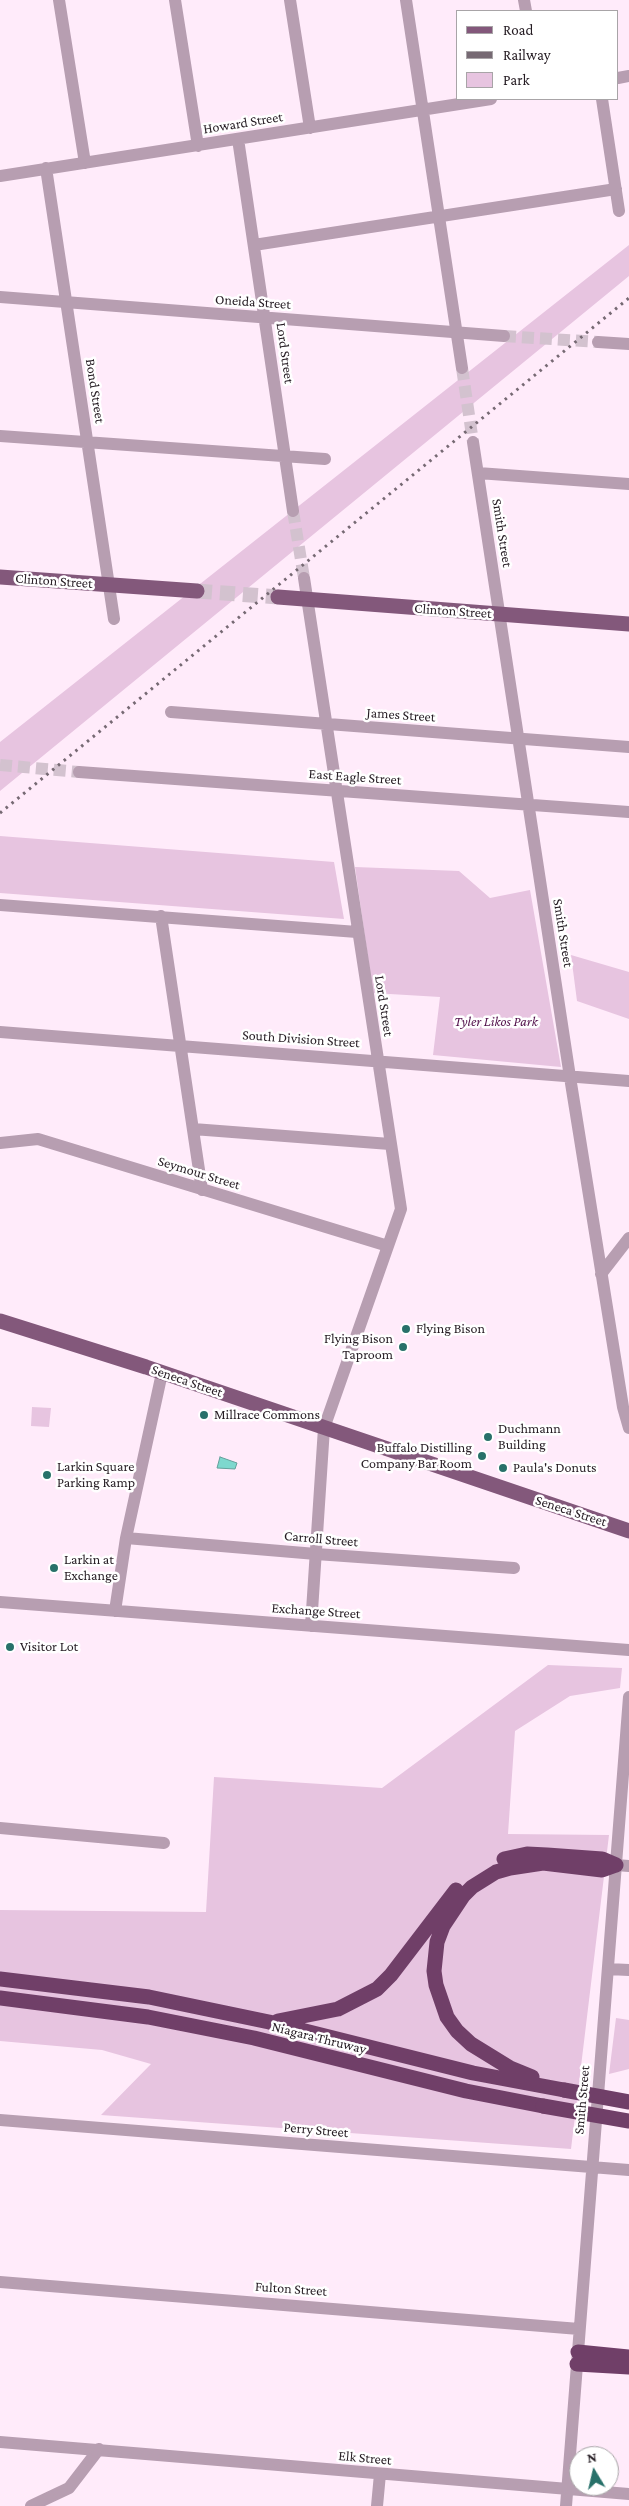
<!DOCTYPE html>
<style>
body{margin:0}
#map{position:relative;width:629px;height:2506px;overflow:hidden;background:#ffebfa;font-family:"Crimson Pro",serif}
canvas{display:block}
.legend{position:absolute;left:456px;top:10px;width:162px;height:90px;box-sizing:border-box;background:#fff;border:1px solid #a8a4a7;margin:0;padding:6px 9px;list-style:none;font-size:15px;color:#251c23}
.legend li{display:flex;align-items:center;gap:10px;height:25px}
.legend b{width:25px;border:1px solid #a8a4a7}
.north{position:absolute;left:569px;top:2446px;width:50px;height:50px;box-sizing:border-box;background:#fff;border:1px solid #a8a4a7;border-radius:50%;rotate:351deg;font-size:14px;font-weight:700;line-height:20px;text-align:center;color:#251c23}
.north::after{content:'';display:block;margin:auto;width:18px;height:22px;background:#28716a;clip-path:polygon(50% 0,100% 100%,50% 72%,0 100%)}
</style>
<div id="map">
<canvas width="629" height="2506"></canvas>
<ul class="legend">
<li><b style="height:6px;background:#83587b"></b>Road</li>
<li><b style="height:6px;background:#766973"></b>Railway</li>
<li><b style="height:14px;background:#e7c4e0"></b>Park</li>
</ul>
<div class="north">N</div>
</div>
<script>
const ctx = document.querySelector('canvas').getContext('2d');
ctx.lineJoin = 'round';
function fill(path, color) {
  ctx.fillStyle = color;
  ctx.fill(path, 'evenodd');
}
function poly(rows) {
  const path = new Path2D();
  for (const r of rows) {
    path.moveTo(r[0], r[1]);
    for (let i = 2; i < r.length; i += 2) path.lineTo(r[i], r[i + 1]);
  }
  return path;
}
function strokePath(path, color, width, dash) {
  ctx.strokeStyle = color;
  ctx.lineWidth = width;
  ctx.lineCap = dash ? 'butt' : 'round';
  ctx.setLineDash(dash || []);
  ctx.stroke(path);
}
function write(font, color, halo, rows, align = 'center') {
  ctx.font = font + ' "Crimson Pro",serif';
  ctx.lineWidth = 5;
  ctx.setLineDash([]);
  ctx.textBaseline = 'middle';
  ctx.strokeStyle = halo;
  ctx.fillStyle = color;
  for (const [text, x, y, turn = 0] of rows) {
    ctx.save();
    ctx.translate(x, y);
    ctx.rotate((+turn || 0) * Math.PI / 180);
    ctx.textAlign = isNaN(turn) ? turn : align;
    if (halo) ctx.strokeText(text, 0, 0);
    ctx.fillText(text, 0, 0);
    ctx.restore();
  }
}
fill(poly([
 [629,245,629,276,0,791,0,742],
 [0,836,334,862,344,919,0,893],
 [355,867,459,871,490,898,530,890,561,1067,433,1055,440,997,373,993],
 [571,955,629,972,629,1019,577,1001],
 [32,1407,51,1408,49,1427,31,1426],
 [548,1665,622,1668,620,1688,570,1696,515,1731,508,1834,609,1835,571,2149,101,2115,151,2064,102,2050,0,2041,0,1910,206,1912,214,1777,382,1788],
 [616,2018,629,2020,629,2069,609,2074]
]), '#e7c4e0');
const water = poly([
 [220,1457,237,1463,235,1469,217,1468,220,1457]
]);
fill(water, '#7dd8ce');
strokePath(water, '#63a09b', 1);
strokePath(poly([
 [504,336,598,342],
 [462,368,473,442],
 [293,511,304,578],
 [0,765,79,772]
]), '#d3c2cf', 12, [12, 6]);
strokePath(poly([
 [197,591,278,597]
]), '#d3c2cf', 15, [15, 8]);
strokePath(poly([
 [59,0,85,163],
 [175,0,198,146],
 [290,0,310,128],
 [406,0,462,368],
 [524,0,526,11],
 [618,78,629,76],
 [602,99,619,211],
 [238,139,293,511],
 [46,168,114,619],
 [0,176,491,99],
 [254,245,616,189],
 [0,297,504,336],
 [598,342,629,344],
 [0,436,325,459],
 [473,442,570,1077,623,1407,629,1428],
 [478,473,629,484],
 [304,578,401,1209,324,1428,311,1626],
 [171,712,629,747],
 [79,772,629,812],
 [0,905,357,932],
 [161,916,202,1190],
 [0,1032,629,1081],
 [193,1129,390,1144],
 [0,1143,38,1139,388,1246],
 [601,1274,629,1238],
 [126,1538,316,1554,514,1568],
 [0,1602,629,1650],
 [115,1611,126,1538,162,1373],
 [0,1828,164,1843],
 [616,1865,629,1866],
 [608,1969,629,1970],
 [0,2120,629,2170],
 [0,2282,579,2329],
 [0,2442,629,2494],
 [31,2506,69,2488,99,2449],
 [377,2506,380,2474],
 [566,2506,629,1697]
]), '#b79eb1', 12);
strokePath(poly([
 [0,577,197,591],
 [278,597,629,624],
 [0,1321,146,1367,629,1531]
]), '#83587b', 15);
strokePath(poly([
 [504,1859,527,1854,547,1855,602,1859,616,1865],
 [0,1979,149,1997,269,2022,473,2073,564,2090],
 [0,1998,148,2017,254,2038,466,2091,543,2106],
 [278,2021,338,2009,377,1989,391,1975,456,1890],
 [532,2077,510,2068,471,2044,457,2031,447,2017,436,1985,434,1971,437,1942,443,1926,463,1896,472,1887,496,1872,510,1868,543,1863,602,1870,616,1865],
 [578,2352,629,2357],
 [577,2364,629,2367]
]), '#703f68', 15);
strokePath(poly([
 [0,813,629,298]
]), '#766973', 3, [2.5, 5]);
strokePath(poly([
 [564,2090,629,2102],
 [543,2106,629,2121]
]), '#703f68', 15);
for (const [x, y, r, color] of [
 [406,1329,5,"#28716a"],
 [403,1347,5,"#28716a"],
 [204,1415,5,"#28716a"],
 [488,1437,5,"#28716a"],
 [482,1456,5,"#28716a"],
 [503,1468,5,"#28716a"],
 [47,1475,5,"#28716a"],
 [54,1568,5,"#28716a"],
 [10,1647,5,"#28716a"]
]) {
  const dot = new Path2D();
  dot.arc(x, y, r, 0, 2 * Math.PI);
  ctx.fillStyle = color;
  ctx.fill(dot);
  strokePath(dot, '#fff', 2);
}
write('14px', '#251c23', '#fff', [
 ["Howard Street",243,123,-9],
 ["Oneida Street",253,302,4],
 ["Lord Street",285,353,82],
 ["Bond Street",95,391,81],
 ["Smith Street",502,533,81],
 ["Clinton Street",54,581,4],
 ["Clinton Street",453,611,4],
 ["James Street",401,715,4],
 ["East Eagle Street",355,777,4],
 ["Smith Street",563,933,81],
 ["Lord Street",384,1006,81],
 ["South Division Street",301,1039,4],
 ["Seymour Street",199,1173,17],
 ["Seneca Street",187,1381,19],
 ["Seneca Street",571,1511,18],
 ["Carroll Street",321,1539,5],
 ["Exchange Street",316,1611,4],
 ["Niagara Thruway",319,2038,14],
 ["Smith Street",582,2100,-85],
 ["Perry Street",316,2130,5],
 ["Fulton Street",291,2289,4],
 ["Elk Street",365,2458,5]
]);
write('italic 14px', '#52114b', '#fff', [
 ["Tyler Likos Park",496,1022]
]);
write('14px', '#251c23', '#fff', [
 ["Flying Bison",416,1329],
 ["Flying Bison",393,1339,"right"],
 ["Taproom",393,1355,"right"],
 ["Millrace Commons",214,1415],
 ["Duchmann",498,1429],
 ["Building",498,1445],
 ["Buffalo Distilling",472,1448,"right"],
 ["Company Bar Room",472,1464,"right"],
 ["Larkin Square",57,1467],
 ["Parking Ramp",57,1483],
 ["Paula's Donuts",513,1468],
 ["Larkin at",64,1560],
 ["Exchange",64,1576],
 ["Visitor Lot",20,1647]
], 'left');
</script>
